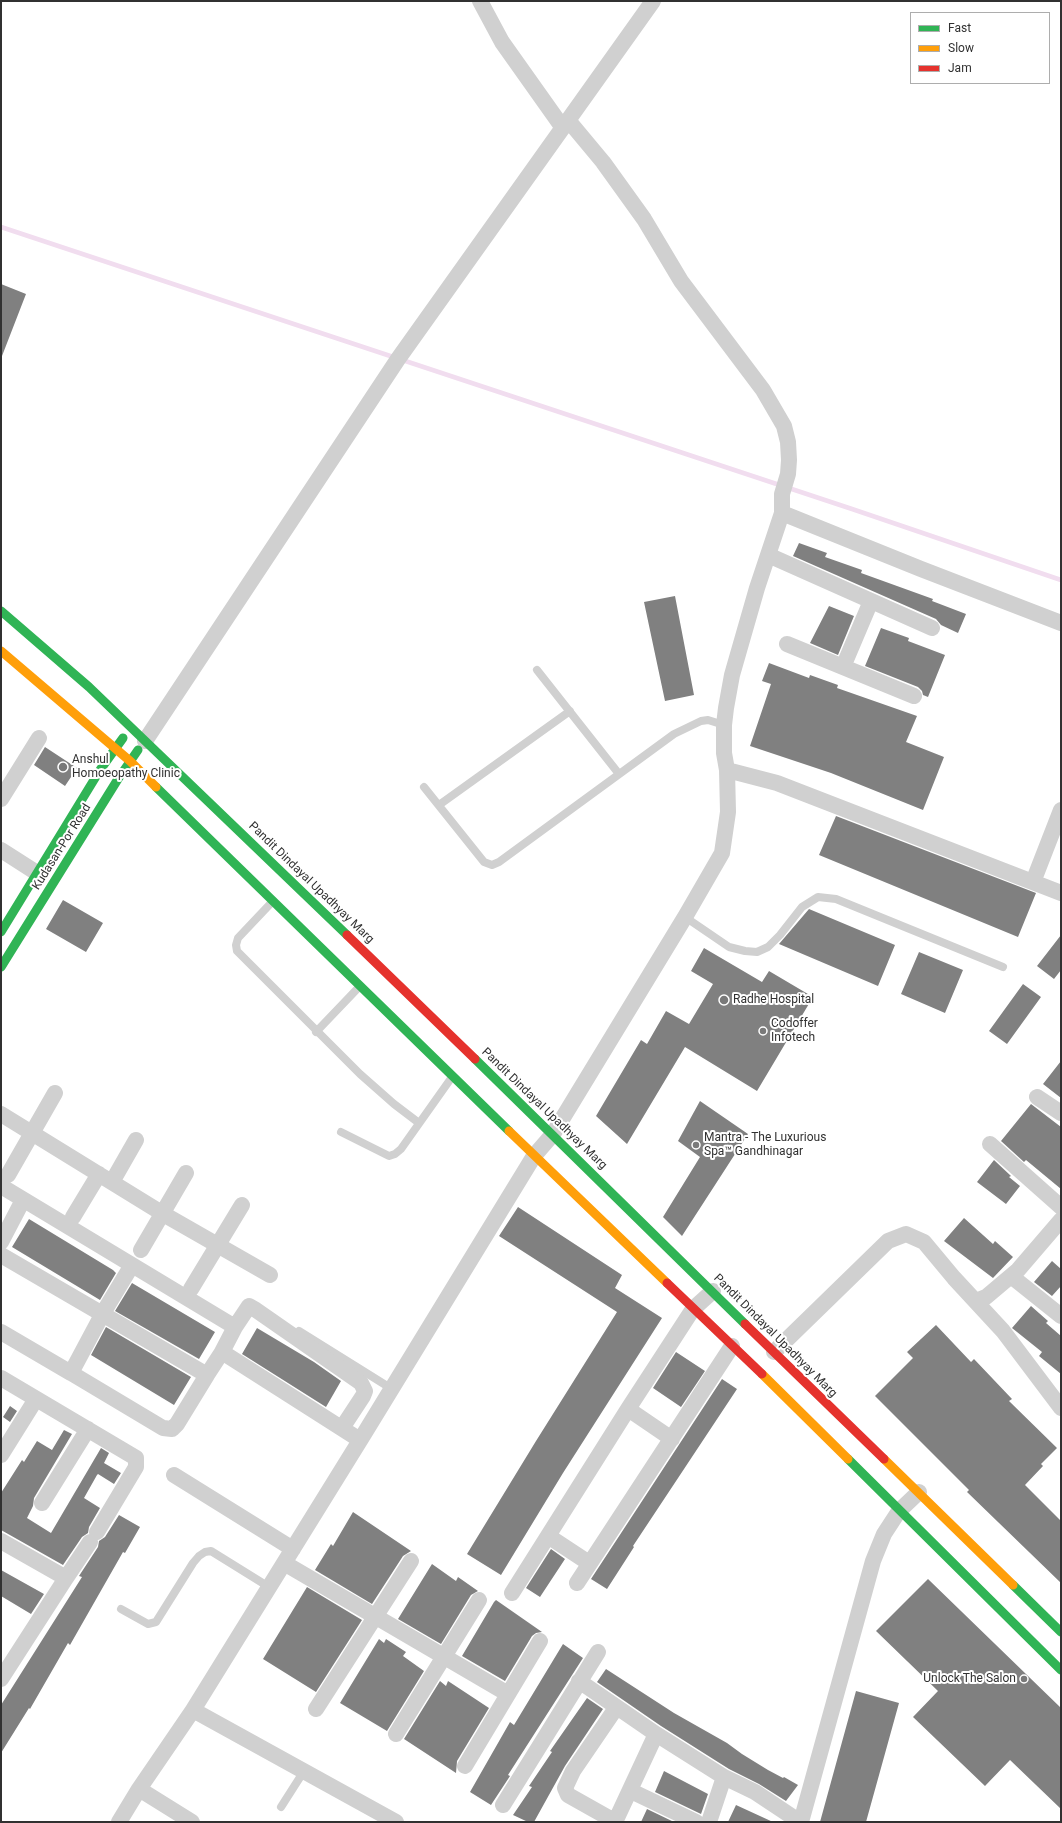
<!DOCTYPE html>
<meta charset="utf-8">
<style>
body{margin:0}
#map{position:relative;width:1062px;height:1823px;overflow:hidden;background:#fff;font-family:Roboto,sans-serif}
canvas{display:block}
.frame{position:absolute;inset:0;border:2px solid #313131;pointer-events:none}
.legend{position:absolute;left:910px;top:12px;width:140px;height:72px;box-sizing:border-box;background:#fff;border:1px solid #adadad;margin:0;padding:5px 7px;list-style:none;font-size:12px;color:#313131}
.legend li{display:flex;align-items:center;gap:8px;height:20px}
.legend b{width:20px;border:1px solid #adadad}
</style>
<div id="map">
<canvas width="1062" height="1823"></canvas>
<div class="frame"></div>
<ul class="legend">
<li><b style="height:5px;background:#30b455"></b>Fast</li>
<li><b style="height:5px;background:#ff9f0a"></b>Slow</li>
<li><b style="height:5px;background:#e5322d"></b>Jam</li>
</ul>
</div>
<script>
const ctx = document.querySelector('canvas').getContext('2d');
ctx.lineJoin = 'round';
function poly(rows) {
  const path = new Path2D();
  for (const r of rows) {
    path.moveTo(r[0], r[1]);
    for (let i = 2; i < r.length; i += 2) path.lineTo(r[i], r[i + 1]);
  }
  return path;
}
function strokePath(path, color, width, dash) {
  ctx.strokeStyle = color;
  ctx.lineWidth = width;
  ctx.lineCap = dash ? 'butt' : 'round';
  ctx.setLineDash(dash || []);
  ctx.stroke(path);
}
function fill(path, color) {
  ctx.fillStyle = color;
  ctx.fill(path, 'evenodd');
}
function write(font, color, halo, rows, align = 'center') {
  ctx.font = font + ' Roboto,sans-serif';
  ctx.lineWidth = 4;
  ctx.setLineDash([]);
  ctx.textBaseline = 'middle';
  ctx.strokeStyle = halo;
  ctx.fillStyle = color;
  for (const [text, x, y, turn = 0] of rows) {
    ctx.save();
    ctx.translate(x, y);
    ctx.rotate((+turn || 0) * Math.PI / 180);
    ctx.textAlign = isNaN(turn) ? turn : align;
    if (halo) ctx.strokeText(text, 0, 0);
    ctx.fillText(text, 0, 0);
    ctx.restore();
  }
}
strokePath(poly([
 [1,227,852,509,1061,580]
]), '#f1ddef', 4.5);
fill(poly([
 [1,284,26,294,2,356,1,356],
 [799,543,827,553,825,557,862,570,861,573,933,599,932,601,966,614,958,633,941,625,936,619,793,556],
 [675,596,694,695,665,701,644,602],
 [829,606,854,616,838,655,810,643],
 [881,628,909,638,908,641,945,655,928,697,923,695,922,691,918,687,865,666],
 [769,663,809,678,810,675,838,685,837,688,917,716,906,742,944,757,923,810,831,773,750,746,771,684,762,681],
 [45,747,77,768,65,786,34,765],
 [836,816,1036,893,1018,937,819,855],
 [63,900,103,923,86,952,46,929],
 [809,909,895,945,878,986,779,944],
 [1061,935,1061,970,1054,979,1037,966],
 [704,948,762,982,769,971,813,997,757,1091,685,1047,627,1144,596,1116,641,1040,647,1044,666,1011,689,1024,713,984,691,971],
 [919,952,963,970,945,1013,901,994],
 [1023,984,1041,997,1007,1044,989,1031],
 [1061,1061,1061,1098,1043,1084],
 [700,1101,748,1134,682,1236,663,1217,700,1157,678,1141],
 [1031,1104,1061,1127,1061,1189,1026,1160,1024,1162,1001,1141],
 [994,1160,1011,1176,1009,1177,1020,1186,1006,1204,977,1182],
 [518,1207,622,1275,615,1288,662,1318,563,1473,501,1575,467,1554,536,1441,617,1312,499,1236],
 [964,1218,993,1244,995,1241,1013,1257,993,1278,944,1241],
 [29,1219,113,1270,116,1273,100,1300,12,1247],
 [1052,1261,1061,1269,1061,1286,1052,1296,1034,1282],
 [132,1283,215,1332,199,1359,115,1311],
 [1031,1306,1048,1321,1046,1323,1061,1336,1061,1374,1039,1356,1042,1352,1012,1328],
 [936,1325,971,1362,974,1359,1012,1399,1009,1401,1057,1448,1041,1464,1043,1466,1025,1485,1061,1521,1061,1583,967,1492,969,1490,875,1396,913,1358,907,1352],
 [106,1327,191,1377,174,1405,91,1355],
 [257,1328,314,1362,341,1381,326,1407,242,1354],
 [676,1352,705,1371,681,1407,653,1388],
 [722,1379,737,1389,633,1546,634,1547,607,1589,591,1579],
 [10,1406,17,1411,10,1422,3,1417],
 [64,1430,72,1434,34,1498,33,1506,27,1518,51,1533,101,1448,109,1453,104,1463,121,1473,114,1484,98,1474,97,1475,84,1498,100,1508,89,1527,88,1533,82,1537,63,1565,1,1530,1,1493,22,1460,24,1462,37,1441,52,1450],
 [353,1512,411,1551,403,1556,372,1604,315,1570,331,1544,333,1546],
 [119,1515,140,1527,125,1553,123,1552,70,1645,68,1643,30,1709,29,1708,1,1753,1,1705,82,1577,79,1576,98,1547,99,1541,105,1537],
 [551,1549,565,1559,540,1597,526,1588],
 [432,1564,456,1581,458,1577,478,1591,471,1595,441,1644,398,1619],
 [1,1570,44,1594,31,1614,1,1596],
 [928,1579,1061,1708,1061,1809,1010,1760,985,1786,913,1717,938,1691,876,1631],
 [307,1587,362,1620,316,1692,263,1659],
 [496,1600,542,1632,536,1633,532,1636,505,1681,462,1656,494,1602],
 [379,1639,384,1643,386,1639,406,1652,403,1656,424,1671,387,1731,340,1703],
 [563,1644,583,1658,508,1775,510,1776,491,1805,470,1792,510,1722,514,1725],
 [606,1669,674,1713,727,1743,742,1754,768,1770,783,1778,784,1777,798,1785,786,1801,759,1784,729,1769,661,1726,597,1682],
 [440,1681,446,1686,448,1681,489,1708,457,1761,456,1773,404,1739],
 [856,1691,899,1703,866,1822,820,1822],
 [587,1698,603,1709,565,1766,534,1822,528,1822,513,1815,532,1787,529,1786,552,1752,550,1751],
 [664,1771,708,1794,701,1814,655,1792],
 [736,1805,773,1822,728,1822],
 [647,1809,674,1822,641,1822]
]), '#808080');
strokePath(poly([
 [537,670,619,774],
 [424,787,484,862,492,865,499,862,674,734,701,721,708,720,724,725],
 [439,805,570,711],
 [273,901,238,938,236,945,237,951,360,1074,394,1104,419,1123],
 [685,917,729,947,745,951,757,952,768,947,780,935,802,907,818,897,836,899,1003,967],
 [316,1032,359,987],
 [341,1132,389,1156,395,1154,401,1149,452,1077],
 [299,1331,392,1389],
 [121,1609,148,1624,156,1622,193,1563,199,1556,205,1552,211,1551,269,1587],
 [281,1807,304,1771]
]), '#d0d0d0', 8);
strokePath(poly([
 [480,1,502,42,563,128],
 [568,120,603,162,644,219,681,281,763,390,784,426,788,442,789,460,788,474,782,494,782,513,757,588,732,675,726,708,724,725,724,753,727,770],
 [782,513,921,569,1061,623],
 [768,555,932,628],
 [787,644,914,696],
 [843,667,871,601],
 [145,741,398,359,653,1],
 [1,799,39,738],
 [1,850,37,873],
 [1033,882,1061,810],
 [1037,1097,1061,1113],
 [1,1114,165,1215,270,1275],
 [990,1144,1061,1207],
 [8,1175,55,1093],
 [112,1182,136,1140],
 [1,1186,235,1327,222,1352,360,1440],
 [73,1217,99,1174],
 [1,1242,23,1200],
 [141,1250,186,1173],
 [1,1255,207,1375,222,1352],
 [132,1265,103,1313,71,1373,163,1428,172,1429,177,1424,207,1375],
 [1011,1276,1061,1316],
 [191,1289,242,1205],
 [976,1301,986,1297,1018,1270,1061,1220],
 [235,1327,249,1306,256,1310,361,1383,365,1391,363,1396,342,1428],
 [1,1332,71,1373],
 [774,1352,888,1241,906,1234,924,1242,954,1278,1003,1331,1061,1408],
 [1,1378,136,1458,136,1467,97,1532],
 [628,1409,672,1439],
 [1,1455,36,1399],
 [174,1475,293,1549],
 [42,1503,88,1429],
 [548,1536,589,1563],
 [1,1541,66,1578,1,1679],
 [284,1563,508,1694],
 [66,1578,90,1542],
 [577,1583,732,1346],
 [512,1593,628,1409,693,1309,713,1291],
 [579,1681,656,1734,724,1777,755,1792,800,1822],
 [616,1708,573,1771,565,1788,568,1795,616,1822],
 [316,1709,411,1561],
 [193,1710,364,1434,534,1156,553,1134,685,917,722,853,728,812,727,770,777,783,1061,893],
 [396,1734,479,1600],
 [465,1766,540,1641],
 [139,1789,192,1822],
 [631,1791,696,1822],
 [503,1805,598,1652],
 [119,1822,139,1789,193,1710,396,1822],
 [615,1822,656,1734],
 [709,1822,724,1777],
 [801,1822,873,1561,884,1534,899,1511,919,1492]
]), '#d0d0d0', 16);
strokePath(poly([
 [1,611,89,687,347,935],
 [156,787,509,1131],
 [1,932,100,770,123,738],
 [1,967,118,779,138,750],
 [475,1059,745,1324],
 [848,1459,1061,1670],
 [1013,1585,1061,1632]
]), '#30b455', 9);
strokePath(poly([
 [1,651,130,761,156,787],
 [509,1131,667,1283],
 [762,1374,848,1459],
 [884,1459,1013,1585]
]), '#ff9f0a', 9);
strokePath(poly([
 [347,935,475,1059],
 [667,1283,762,1374],
 [745,1324,884,1459]
]), '#e5322d', 9);
for (const [x, y, r, color] of [
 [63,767,5,"#797979"],
 [724,1000,5,"#797979"],
 [763,1031,4,"#797979"],
 [696,1145,4,"#797979"],
 [1024,1679,4,"#797979"]
]) {
  const dot = new Path2D();
  dot.arc(x, y, r, 0, 2 * Math.PI);
  ctx.fillStyle = color;
  ctx.fill(dot);
  strokePath(dot, '#fff', 1.5);
}
write('12px', '#313131', '#fff', [
 ["Anshul",72,760],
 ["Homoeopathy Clinic",72,774],
 ["Radhe Hospital",733,1000],
 ["Codoffer",771,1024],
 ["Infotech",771,1038],
 ["Mantra - The Luxurious",704,1138],
 ["Spa™ Gandhinagar",704,1152],
 ["Unlock The Salon",1016,1679,"right"]
], 'left');
write('12px', '#313131', '#fff', [
 ["Kudasan-Por Road",62,847,-58],
 ["Pandit Dindayal Upadhyay Marg",311,883,44],
 ["Pandit Dindayal Upadhyay Marg",544,1109,44],
 ["Pandit Dindayal Upadhyay Marg",775,1336,45]
]);
</script>
